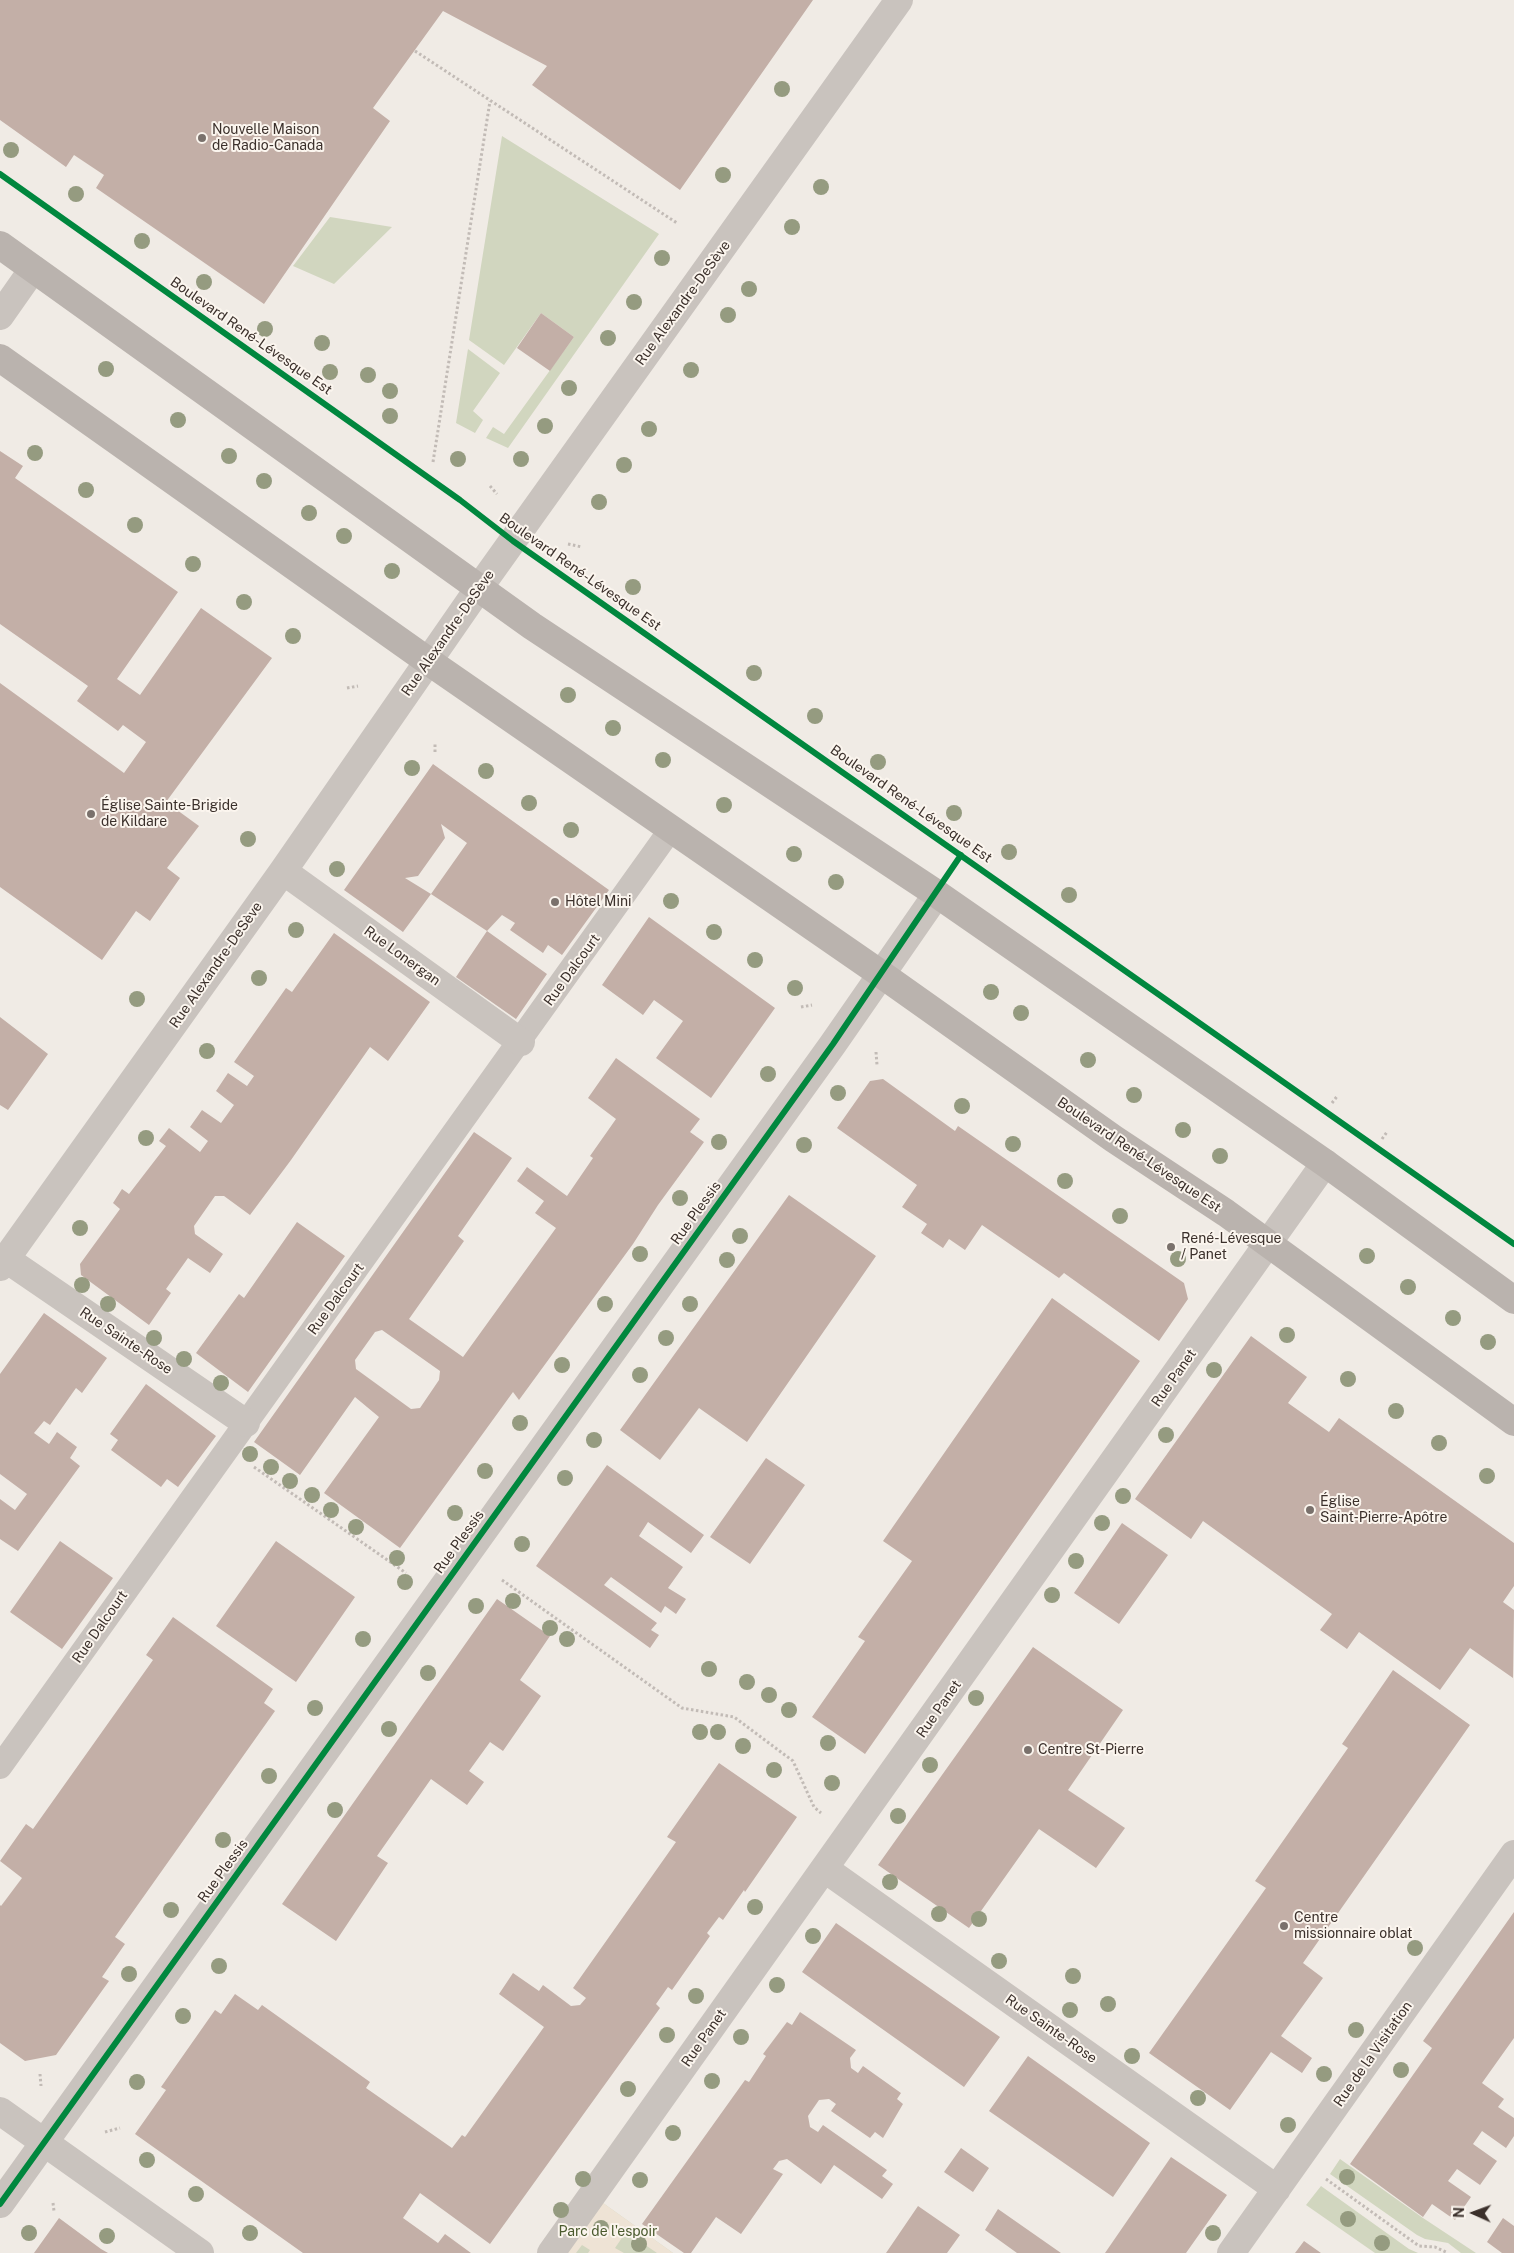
<!DOCTYPE html>
<meta charset="utf-8">
<style>
body{margin:0}
#map{position:relative;width:1514px;height:2253px;overflow:hidden;background:#f0ebe5;font-family:"Public Sans",sans-serif}
canvas{display:block}
.north{position:absolute;left:1449px;top:2188px;width:50px;height:50px;-webkit-text-stroke:4px #fbf5ee;paint-order:stroke;rotate:272deg;font-size:14px;font-weight:700;line-height:20px;text-align:center;color:#3b302b}
.north::after{content:'';display:block;margin:auto;width:18px;height:22px;background:#3b302b;clip-path:polygon(50% 0,100% 100%,50% 72%,0 100%)}
</style>
<div id="map">
<canvas width="1514" height="2253"></canvas>
<div class="north">N</div>
</div>
<script>
const ctx = document.querySelector('canvas').getContext('2d');
ctx.lineJoin = 'round';
function fill(path, color) {
  ctx.fillStyle = color;
  ctx.fill(path, 'evenodd');
}
function poly(rows) {
  const path = new Path2D();
  for (const r of rows) {
    path.moveTo(r[0], r[1]);
    for (let i = 2; i < r.length; i += 2) path.lineTo(r[i], r[i + 1]);
  }
  return path;
}
function strokePath(path, color, width, dash) {
  ctx.strokeStyle = color;
  ctx.lineWidth = width;
  ctx.lineCap = dash ? 'butt' : 'round';
  ctx.setLineDash(dash || []);
  ctx.stroke(path);
}
function write(font, color, halo, rows, align = 'center') {
  ctx.font = font + ' "Public Sans",sans-serif';
  ctx.lineWidth = 4;
  ctx.setLineDash([]);
  ctx.textBaseline = 'middle';
  ctx.strokeStyle = halo;
  ctx.fillStyle = color;
  for (const [text, x, y, turn = 0] of rows) {
    ctx.save();
    ctx.translate(x, y);
    ctx.rotate((+turn || 0) * Math.PI / 180);
    ctx.textAlign = isNaN(turn) ? turn : align;
    if (halo) ctx.strokeText(text, 0, 0);
    ctx.fillText(text, 0, 0);
    ctx.restore();
  }
}
fill(poly([
 [502,136,659,234,508,448,486,438,493,427,504,434,574,337,541,313,504,365,469,340],
 [330,217,392,227,334,284,293,266],
 [468,349,500,373,473,411,483,420,475,433,456,423],
 [1340,2159,1423,2218,1476,2253,1461,2253,1448,2243,1425,2239,1417,2235,1330,2174],
 [1321,2186,1409,2249,1418,2253,1375,2253,1306,2205],
 [603,2203,673,2253,567,2253]
]), '#d1d6bf');
fill(poly([
 [603,2203,673,2253,657,2253,626,2232,615,2248,624,2253,588,2253,590,2250,582,2245,576,2253,567,2253]
]), '#eee3d5');
fill(poly([
 [0,0,813,0,680,190,532,85,547,66,443,11,373,108,390,121,264,304,96,188,104,175,74,155,66,167,0,120],
 [541,313,574,337,550,371,517,348],
 [0,451,23,466,15,478,178,592,117,679,140,695,201,608,272,658,166,802,199,826,167,868,180,878,150,921,136,911,102,960,0,887,0,683,124,773,146,742,123,725,118,731,77,701,88,686,0,624],
 [433,764,609,890,562,955,548,945,543,953,510,930,515,923,502,915,487,931,431,894,403,932,344,890],
 [441,824,467,843,431,894,405,878,418,876,445,838],
 [649,917,775,1008,711,1098,656,1058,683,1021,654,1000,643,1015,602,985],
 [487,931,547,974,516,1019,456,977],
 [334,933,430,1002,388,1061,370,1047,291,1160,250,1215,224,1196,215,1196,194,1226,195,1234,223,1254,210,1273,188,1258,166,1289,171,1293,149,1325,81,1275,80,1264,120,1209,113,1203,122,1189,129,1194,166,1146,159,1141,169,1128,200,1152,208,1141,190,1127,202,1110,221,1123,234,1105,216,1091,228,1073,247,1086,254,1076,234,1062,286,988,292,992],
 [0,1017,48,1054,8,1110,0,1105],
 [616,1058,700,1119,690,1132,704,1142,658,1205,633,1244,519,1400,513,1392,400,1548,324,1493,379,1417,355,1397,300,1475,254,1442,474,1132,512,1158,458,1236,464,1241,409,1319,463,1357,556,1228,535,1213,544,1201,517,1181,527,1167,567,1196,593,1158,590,1156,616,1119,588,1098],
 [382,1330,440,1371,439,1380,420,1408,411,1409,356,1369,355,1360,375,1332],
 [883,1079,955,1131,958,1126,1184,1283,1188,1299,1159,1341,1064,1273,1059,1278,982,1225,965,1250,949,1239,943,1248,921,1233,927,1224,902,1207,917,1185,837,1128,870,1081],
 [789,1195,876,1256,747,1442,699,1408,660,1460,620,1430],
 [297,1222,345,1256,248,1392,196,1353,239,1294,244,1298],
 [1052,1298,1140,1361,865,1754,812,1717,865,1641,858,1637,912,1561,883,1541],
 [44,1313,107,1358,82,1393,76,1388,50,1425,44,1421,34,1433,49,1444,57,1432,77,1447,70,1458,80,1466,18,1551,0,1539,0,1499,15,1510,27,1494,0,1474,0,1374],
 [1251,1336,1307,1377,1288,1403,1329,1432,1339,1418,1514,1543,1514,1586,1503,1602,1514,1610,1513,1678,1470,1648,1440,1690,1359,1632,1347,1649,1320,1630,1332,1614,1203,1521,1191,1539,1135,1499],
 [146,1384,216,1436,178,1487,167,1479,161,1487,111,1450,118,1440,110,1434],
 [766,1458,805,1485,750,1564,710,1537],
 [607,1465,704,1535,691,1553,648,1522,639,1536,683,1567,668,1588,686,1599,676,1614,665,1606,661,1613,611,1577,604,1585,657,1623,651,1630,659,1635,650,1648,536,1566],
 [1122,1523,1168,1555,1119,1624,1074,1593],
 [60,1541,113,1578,62,1649,10,1612],
 [276,1541,355,1597,296,1682,216,1626],
 [497,1599,550,1636,520,1680,541,1696,503,1751,490,1742,469,1771,484,1782,467,1805,431,1779,377,1856,388,1863,336,1941,282,1904],
 [173,1617,273,1689,264,1703,275,1711,115,1937,125,1944,102,1977,109,1981,56,2055,25,2061,0,2043,0,1905,1,1906,22,1878,0,1861,26,1824,33,1829,153,1660,146,1655],
 [1033,1647,1123,1710,1068,1790,1125,1828,1096,1868,1039,1829,969,1928,878,1865],
 [1393,1670,1470,1725,1303,1963,1323,1978,1281,2036,1312,2058,1302,2073,1271,2052,1230,2110,1149,2053,1266,1888,1255,1881,1348,1748,1342,1744],
 [719,1763,797,1817,745,1892,744,1890,723,1920,719,1917,707,1933,710,1936,672,1990,668,1987,656,2004,660,2008,490,2244,420,2193,403,2218,438,2243,445,2234,471,2253,303,2253,135,2134,166,2090,161,2087,215,2010,221,2014,235,1994,258,2010,262,2005,370,2082,366,2088,452,2148,462,2135,465,2137,544,2027,499,1994,513,1973,539,1991,543,1985,571,2006,580,2005,586,1998,573,1988,676,1842,667,1837],
 [1514,1912,1514,2038,1482,2083,1504,2099,1498,2107,1514,2118,1514,2136,1506,2148,1482,2131,1473,2144,1497,2161,1480,2185,1457,2169,1448,2181,1471,2197,1455,2220,1432,2204,1423,2217,1350,2164,1432,2048,1423,2041],
 [836,1923,1000,2037,964,2087,802,1972],
 [800,2012,856,2050,850,2058,851,2068,858,2073,863,2066,901,2093,897,2099,903,2104,883,2138,875,2132,870,2138,831,2111,836,2104,829,2099,819,2100,808,2116,810,2127,818,2132,823,2125,887,2170,882,2176,893,2184,882,2199,834,2165,821,2184,787,2159,779,2161,773,2169,783,2174,741,2234,716,2217,691,2253,684,2253,642,2224,745,2080,749,2082,766,2056,763,2054,787,2022,792,2025],
 [1028,2056,1150,2143,1113,2197,989,2111],
 [961,2148,989,2168,973,2192,944,2172],
 [1171,2157,1227,2195,1186,2253,1105,2253],
 [918,2206,960,2235,947,2253,886,2253],
 [998,2209,1061,2253,1017,2253,985,2230],
 [59,2218,101,2249,108,2253,34,2253],
 [1503,2218,1514,2226,1514,2253,1502,2253,1487,2242],
 [1304,2241,1321,2253,1295,2253]
]), '#c3afa7');
strokePath(poly([
 [415,51,677,223],
 [433,462,490,101],
 [490,486,497,494],
 [568,544,582,547],
 [347,688,358,686],
 [435,752,435,743],
 [801,1007,812,1005],
 [876,1052,877,1065],
 [1332,1103,1338,1095],
 [1382,1139,1387,1132],
 [254,1467,406,1573],
 [502,1580,682,1708,734,1717,793,1761,814,1807,821,1813],
 [40,2074,41,2086],
 [105,2132,120,2128],
 [1326,2179,1419,2246,1435,2247,1448,2253],
 [53,2203,54,2211]
]), '#c2bbb6', 3, [2.5, 2.5]);
strokePath(poly([
 [0,1767,671,829]
]), '#c9c3be', 24);
strokePath(poly([
 [0,316,33,269],
 [283,871,521,1042],
 [6,1259,246,1423],
 [0,1267,283,871,479,588,899,0],
 [825,1869,1277,2189],
 [0,2204,833,1044,937,894],
 [551,2253,1325,1163],
 [1231,2253,1514,1854]
]), '#c9c3be', 28);
strokePath(poly([
 [0,2111,200,2253]
]), '#c9c3be', 28);
strokePath(poly([
 [0,245,532,626,937,894,1325,1163,1514,1300],
 [0,358,428,661,881,974,1114,1139,1226,1213,1514,1422]
]), '#bab3ae', 28);
strokePath(poly([
 [0,174,460,500,513,541,1514,1244],
 [0,2204,833,1044,961,855]
]), '#00873e', 6);
ctx.fillStyle = '#959b80';
for (const [x, y] of [
 [782,89],
 [11,150],
 [723,175],
 [821,187],
 [76,194],
 [792,227],
 [142,241],
 [662,258],
 [204,282],
 [749,289],
 [634,302],
 [728,315],
 [265,329],
 [608,338],
 [322,343],
 [106,369],
 [691,370],
 [330,372],
 [368,375],
 [569,388],
 [390,391],
 [390,416],
 [178,420],
 [545,426],
 [649,429],
 [35,453],
 [229,456],
 [458,459],
 [521,459],
 [624,465],
 [264,481],
 [86,490],
 [599,502],
 [309,513],
 [135,525],
 [344,536],
 [193,564],
 [392,571],
 [633,587],
 [244,602],
 [293,636],
 [754,673],
 [568,695],
 [815,716],
 [613,728],
 [663,760],
 [878,762],
 [412,768],
 [486,771],
 [529,803],
 [724,805],
 [954,813],
 [571,830],
 [248,839],
 [1009,852],
 [794,854],
 [337,869],
 [836,882],
 [1069,895],
 [671,901],
 [296,930],
 [714,932],
 [755,960],
 [259,978],
 [795,988],
 [991,992],
 [137,999],
 [1021,1013],
 [207,1051],
 [1088,1060],
 [768,1074],
 [838,1093],
 [1134,1095],
 [962,1106],
 [1183,1130],
 [146,1138],
 [719,1142],
 [1013,1144],
 [804,1145],
 [1220,1156],
 [1065,1181],
 [680,1198],
 [1120,1216],
 [80,1228],
 [740,1236],
 [640,1254],
 [1367,1256],
 [1178,1259],
 [727,1260],
 [82,1285],
 [1408,1287],
 [108,1304],
 [605,1304],
 [690,1304],
 [1453,1318],
 [1287,1335],
 [154,1338],
 [666,1338],
 [1488,1342],
 [184,1359],
 [562,1365],
 [1214,1370],
 [640,1375],
 [1348,1379],
 [221,1383],
 [1396,1411],
 [520,1423],
 [1166,1435],
 [594,1440],
 [1439,1443],
 [250,1454],
 [271,1467],
 [485,1471],
 [1487,1476],
 [565,1478],
 [290,1481],
 [312,1495],
 [1123,1496],
 [331,1510],
 [455,1513],
 [1102,1523],
 [356,1527],
 [522,1544],
 [397,1558],
 [1076,1561],
 [405,1582],
 [1052,1595],
 [513,1601],
 [476,1606],
 [550,1628],
 [363,1639],
 [567,1639],
 [709,1669],
 [428,1673],
 [747,1682],
 [769,1695],
 [976,1698],
 [315,1708],
 [789,1710],
 [389,1729],
 [700,1732],
 [718,1732],
 [828,1743],
 [743,1746],
 [930,1765],
 [774,1770],
 [269,1776],
 [832,1783],
 [335,1810],
 [898,1816],
 [223,1840],
 [890,1882],
 [755,1907],
 [171,1910],
 [939,1914],
 [979,1919],
 [813,1936],
 [1415,1948],
 [999,1961],
 [219,1966],
 [129,1974],
 [1073,1976],
 [777,1985],
 [696,1996],
 [1108,2004],
 [1070,2010],
 [183,2016],
 [1356,2030],
 [667,2035],
 [741,2037],
 [1132,2056],
 [1401,2070],
 [1324,2074],
 [712,2081],
 [137,2082],
 [628,2089],
 [1198,2098],
 [1288,2125],
 [673,2133],
 [147,2160],
 [1347,2177],
 [583,2179],
 [640,2180],
 [196,2194],
 [561,2210],
 [1348,2219],
 [601,2228],
 [29,2233],
 [250,2233],
 [1213,2233],
 [107,2236],
 [1382,2243],
 [639,2244]
]) {
  ctx.beginPath();
  ctx.arc(x, y, 8, 0, 2 * Math.PI);
  ctx.fill();
}
for (const [x, y, r, color] of [
 [202,138,5,"#7a716c"],
 [91,814,5,"#7a716c"],
 [555,902,5,"#7a716c"],
 [1171,1247,5,"#7a716c"],
 [1310,1510,5,"#7a716c"],
 [1028,1750,5,"#7a716c"],
 [1284,1926,5,"#7a716c"]
]) {
  const dot = new Path2D();
  dot.arc(x, y, r, 0, 2 * Math.PI);
  ctx.fillStyle = color;
  ctx.fill(dot);
  strokePath(dot, '#fbf5ee', 2);
}
write('14px', '#3b302b', '#fbf5ee', [
 ["Nouvelle Maison",212,130],
 ["de Radio-Canada",212,146],
 ["Église Sainte-Brigide",101,806],
 ["de Kildare",101,822],
 ["Hôtel Mini",565,902],
 ["René-Lévesque",1181,1239],
 ["/ Panet",1181,1255],
 ["Église",1320,1502],
 ["Saint-Pierre-Apôtre",1320,1518],
 ["Centre St-Pierre",1038,1750],
 ["Centre",1294,1918],
 ["missionnaire oblat",1294,1934]
], 'left');
write('14px', '#3b302b', '#fbf5ee', [
 ["Rue Alexandre-DeSève",683,303,-54],
 ["Boulevard René-Lévesque Est",251,336,35],
 ["Boulevard René-Lévesque Est",580,572,35],
 ["Rue Alexandre-DeSève",448,633,-55],
 ["Boulevard René-Lévesque Est",911,804,35],
 ["Rue Lonergan",402,956,36],
 ["Rue Alexandre-DeSève",216,965,-55],
 ["Rue Dalcourt",572,970,-54],
 ["Boulevard René-Lévesque Est",1139,1155,34],
 ["Rue Plessis",696,1213,-54],
 ["Rue Dalcourt",336,1299,-54],
 ["Rue Sainte-Rose",126,1341,34],
 ["Rue Panet",1174,1378,-55],
 ["Rue Plessis",459,1542,-54],
 ["Rue Dalcourt",100,1627,-55],
 ["Rue Panet",939,1709,-55],
 ["Rue Plessis",223,1871,-54],
 ["Rue Sainte-Rose",1051,2029,35],
 ["Rue Panet",704,2038,-55],
 ["Rue de la Visitation",1373,2054,-55]
]);
write('14px', '#4a5a2e', '#fbf5ee', [
 ["Parc de l'espoir",608,2232]
]);
</script>
